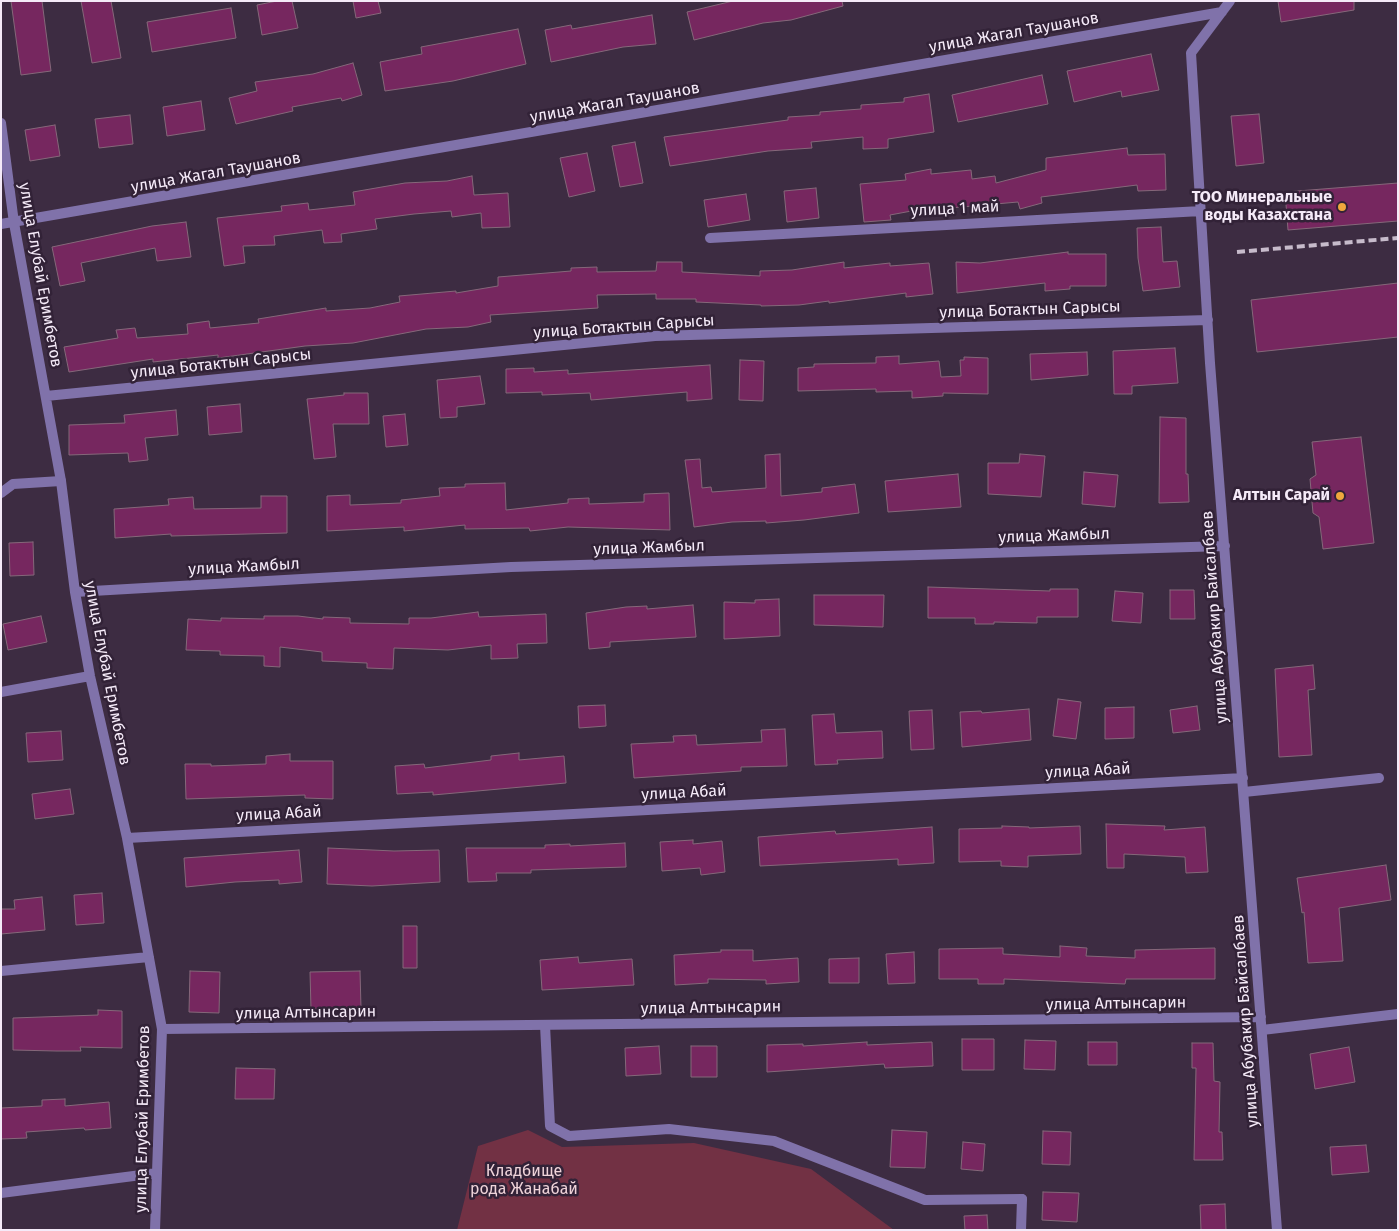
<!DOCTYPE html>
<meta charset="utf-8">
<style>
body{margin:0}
#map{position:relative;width:1399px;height:1231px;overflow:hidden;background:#3d2c42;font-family:"Fira Sans",sans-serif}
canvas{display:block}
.frame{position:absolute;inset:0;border:2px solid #f5eaf8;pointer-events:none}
</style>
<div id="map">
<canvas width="1399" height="1231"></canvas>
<div class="frame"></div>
</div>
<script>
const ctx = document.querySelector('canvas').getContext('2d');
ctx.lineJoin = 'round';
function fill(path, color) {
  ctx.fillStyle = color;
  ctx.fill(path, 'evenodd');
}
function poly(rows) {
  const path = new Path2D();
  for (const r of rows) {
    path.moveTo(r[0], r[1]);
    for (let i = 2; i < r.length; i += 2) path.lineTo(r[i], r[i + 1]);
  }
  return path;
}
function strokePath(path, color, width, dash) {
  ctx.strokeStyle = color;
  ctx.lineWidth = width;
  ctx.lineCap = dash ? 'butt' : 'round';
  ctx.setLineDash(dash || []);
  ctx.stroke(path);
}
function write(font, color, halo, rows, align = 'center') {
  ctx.font = font + ' "Fira Sans",sans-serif';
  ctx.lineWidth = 5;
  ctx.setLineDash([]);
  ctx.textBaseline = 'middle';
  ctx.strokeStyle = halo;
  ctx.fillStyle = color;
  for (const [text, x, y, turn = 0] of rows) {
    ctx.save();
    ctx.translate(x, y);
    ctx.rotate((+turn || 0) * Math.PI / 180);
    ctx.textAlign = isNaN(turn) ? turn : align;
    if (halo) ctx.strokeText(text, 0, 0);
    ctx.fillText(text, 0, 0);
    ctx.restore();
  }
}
fill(poly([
 [528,1130,562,1147,694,1143,811,1169,894,1230,457,1230,478,1146]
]), '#723144');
const building = poly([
 [11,1,42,1,51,71,21,75,11,1],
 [81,1,111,1,121,58,92,63,81,1],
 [277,1,292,1,298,28,262,35,257,5,277,1],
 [353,1,378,1,381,13,356,18,353,1],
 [733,1,842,1,843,6,791,20,763,23,694,40,687,12,733,1],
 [1278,1,1354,1,1354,10,1281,22,1278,1],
 [231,8,236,38,152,52,147,22,231,8],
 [652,15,656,44,623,47,551,62,545,30,571,25,572,29,652,15],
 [518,29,526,64,453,81,385,91,380,62,422,54,421,47,518,29],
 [1151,54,1159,90,1122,97,1121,91,1074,102,1067,71,1151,54],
 [353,63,362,95,342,101,341,98,292,107,293,111,236,124,229,98,257,91,255,82,313,74,353,63],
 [1042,75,1048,104,958,122,952,95,1042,75],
 [929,94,934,132,888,139,888,148,863,149,863,137,811,142,812,148,768,151,670,166,664,137,788,120,788,117,820,115,820,112,861,109,861,105,904,102,904,98,929,94],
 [201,101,205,130,167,136,163,107,201,101],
 [1259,114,1264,163,1236,166,1231,116,1259,114],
 [130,115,133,144,99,148,95,119,130,115],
 [55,125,60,156,30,161,25,130,55,125],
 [635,142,643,183,620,187,612,146,635,142],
 [1127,148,1128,155,1165,154,1166,190,1138,191,1137,185,1041,197,1042,203,1020,209,1018,202,950,208,949,204,890,215,891,220,864,222,860,184,906,180,905,174,931,169,931,174,971,170,972,179,995,176,996,183,1046,170,1046,158,1127,148],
 [587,153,595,191,569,197,560,158,587,153],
 [472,176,474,195,508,193,510,227,482,228,481,213,452,217,451,211,414,214,375,219,377,229,341,234,342,242,324,243,322,230,274,236,275,245,243,246,245,263,224,266,217,218,282,211,281,206,308,203,309,210,355,205,353,192,405,183,447,181,472,176],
 [1398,183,1398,221,1288,230,1285,192,1398,183],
 [816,188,819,218,787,222,784,191,816,188],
 [746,194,750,220,708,227,704,200,746,194],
 [186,222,191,257,157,261,155,248,81,263,85,281,60,286,52,247,152,226,186,222],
 [1161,227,1163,262,1177,261,1180,287,1143,291,1138,258,1137,228,1161,227],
 [1068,252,1068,254,1106,254,1106,286,1070,286,1070,289,1045,291,1045,283,957,293,956,262,980,263,1068,252],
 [657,262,682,262,682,272,760,276,760,271,792,270,844,262,844,268,890,263,890,266,929,263,933,294,906,297,906,293,829,303,829,301,799,305,761,306,761,305,696,302,696,299,656,299,656,294,597,295,598,308,490,315,491,322,468,327,426,329,353,343,305,346,218,358,218,355,153,362,153,359,69,372,64,347,118,338,116,330,135,328,137,338,188,334,187,324,209,321,210,328,259,323,258,319,326,308,326,311,370,308,400,302,399,296,456,291,456,293,498,286,498,277,571,271,571,268,597,267,597,272,656,271,657,262],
 [1398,283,1398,337,1257,352,1251,300,1398,283],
 [1175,348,1178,383,1132,386,1132,394,1114,394,1113,351,1175,348],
 [1087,352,1088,375,1031,380,1030,354,1087,352],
 [899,356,899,364,939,361,941,377,961,376,960,360,964,360,964,357,988,358,988,394,943,393,943,396,912,398,912,391,876,392,876,389,798,391,798,368,814,367,814,364,876,363,876,357,899,356],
 [740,360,764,361,763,401,739,400,740,360],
 [710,365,712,399,687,401,687,392,591,400,590,393,542,395,542,392,506,393,506,369,534,368,534,372,568,370,568,374,710,365],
 [480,376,485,404,457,407,457,417,440,418,437,380,480,376],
 [344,393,368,393,369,424,333,424,336,457,314,459,307,399,344,395,344,393],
 [240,404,242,432,209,435,207,407,240,404],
 [176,410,178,435,145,438,148,460,129,462,128,453,69,455,69,425,125,423,124,415,176,410],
 [405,414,408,445,386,447,383,416,405,414],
 [1160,417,1186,418,1186,474,1188,474,1189,502,1159,503,1160,417],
 [1361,437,1374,543,1323,549,1319,517,1313,513,1310,479,1316,475,1312,442,1361,437],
 [780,454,781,496,822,492,822,488,855,484,859,513,804,520,766,523,766,521,732,522,694,527,685,460,700,459,702,488,711,487,712,492,766,488,765,455,780,454],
 [1020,454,1045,456,1041,497,988,494,988,463,1019,463,1020,454],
 [1084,472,1118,475,1115,507,1082,504,1084,472],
 [958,474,961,507,888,512,885,481,958,474],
 [505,483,506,510,568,503,568,499,589,498,589,504,644,502,644,494,669,493,670,530,568,527,530,531,529,528,465,529,465,525,404,531,404,527,327,531,327,496,350,495,350,505,401,503,401,500,440,496,439,488,465,487,465,484,505,483],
 [261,496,287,496,287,533,171,536,171,534,115,538,114,509,169,505,168,499,193,497,194,509,261,508,261,496],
 [33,542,34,575,10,576,9,543,33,542],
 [928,587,1050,591,1050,589,1078,589,1078,617,1037,617,1037,623,994,622,994,624,975,624,975,618,928,618,928,587],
 [1170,590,1194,590,1195,619,1170,619,1170,590],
 [1115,591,1143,593,1141,623,1112,621,1115,591],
 [814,595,884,595,883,627,814,625,814,595],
 [779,599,780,636,724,639,724,602,755,603,755,600,779,599],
 [693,605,696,637,610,642,610,647,589,649,586,613,626,607,647,606,647,609,693,605],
 [478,612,479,617,546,614,547,643,517,644,518,658,491,659,491,645,448,650,394,648,393,669,367,668,367,663,322,661,322,652,280,647,280,667,264,666,264,656,220,655,220,651,186,650,188,619,221,621,221,618,264,619,264,616,298,616,323,619,323,617,350,618,350,623,409,624,409,618,431,618,478,612],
 [41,616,47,642,8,650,3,624,41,616],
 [1313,665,1315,689,1308,690,1312,755,1279,757,1275,669,1313,665],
 [1058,699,1081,702,1076,739,1053,736,1058,699],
 [605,705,606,726,579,728,578,706,605,705],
 [1197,706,1200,730,1173,733,1170,710,1197,706],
 [1134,707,1134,738,1105,739,1105,708,1134,707],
 [1029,709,1031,740,962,747,960,712,981,711,982,713,1029,709],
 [932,710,934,749,911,750,909,711,932,710],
 [834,714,836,733,882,731,883,758,837,760,838,764,815,765,812,715,834,714],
 [785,729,787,766,741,767,741,771,634,778,631,744,674,742,673,736,696,735,697,745,762,742,761,730,785,729],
 [61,731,63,760,28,762,26,733,61,731],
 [519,753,519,760,564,756,566,783,433,795,433,792,397,794,395,766,424,764,425,768,491,760,491,756,519,753],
 [290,754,290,761,333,761,333,799,305,798,305,795,186,799,185,764,211,764,211,766,266,764,266,756,290,754],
 [70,789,74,814,35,819,32,794,70,789],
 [1106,824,1165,826,1164,830,1205,827,1208,872,1186,873,1185,857,1124,854,1124,868,1107,868,1106,824],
 [1002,826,1029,827,1029,828,1080,826,1081,854,1028,856,1028,867,1001,866,1001,861,959,862,959,829,1002,828,1002,826],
 [932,827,934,863,898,865,898,859,760,866,758,837,835,831,836,834,932,827],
 [693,840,693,844,722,841,725,872,701,875,700,868,662,871,660,842,693,840],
 [625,843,626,867,531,870,531,873,496,873,497,881,468,882,466,848,545,848,545,845,570,844,570,846,625,843],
 [328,848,394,851,439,850,440,882,372,886,327,884,328,848],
 [299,850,302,882,279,884,279,880,235,882,186,887,184,858,299,850],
 [1386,865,1391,900,1339,908,1343,961,1308,963,1304,912,1302,913,1297,878,1386,865],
 [102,893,104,923,76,925,74,895,102,893],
 [42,897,45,930,1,934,1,909,15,909,14,900,42,897],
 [403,926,417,926,417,968,403,968,403,926],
 [1060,946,1087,948,1086,956,1135,958,1135,950,1215,948,1215,979,1126,979,1125,984,1004,979,1004,984,978,984,978,979,939,979,939,949,1003,948,1003,954,1060,957,1060,946],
 [721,950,753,950,753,961,798,958,799,982,766,984,766,980,708,979,708,983,675,985,674,955,721,952,721,950],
 [914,952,915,983,888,984,886,954,914,952],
 [578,957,579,963,632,959,634,985,542,990,540,960,578,957],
 [859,958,859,983,829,983,829,959,859,958],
 [190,971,220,972,219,1013,189,1012,190,971],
 [360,971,361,1008,311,1009,310,972,360,971],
 [98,1010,122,1011,122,1048,80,1047,81,1051,56,1051,13,1050,13,1018,98,1015,98,1010],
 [962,1039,994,1039,994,1070,962,1070,962,1039],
 [1025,1040,1056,1041,1055,1070,1024,1069,1025,1040],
 [867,1042,867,1045,932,1042,933,1066,885,1068,884,1064,767,1072,767,1045,803,1044,803,1046,867,1042],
 [1088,1042,1117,1042,1117,1065,1088,1065,1088,1042],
 [1192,1043,1213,1043,1214,1081,1220,1082,1219,1132,1222,1132,1223,1160,1194,1160,1196,1068,1192,1068,1192,1043],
 [659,1046,661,1074,626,1076,625,1048,659,1046],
 [691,1046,717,1046,717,1077,691,1077,691,1046],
 [1349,1047,1355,1082,1315,1089,1310,1054,1349,1047],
 [236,1068,275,1069,274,1099,235,1099,236,1068],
 [65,1099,65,1106,109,1102,111,1128,85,1130,84,1128,26,1132,27,1138,1,1139,1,1108,42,1106,42,1100,65,1099],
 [892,1130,927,1132,925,1168,890,1167,892,1130],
 [1043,1131,1071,1132,1070,1165,1042,1164,1043,1131],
 [963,1142,985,1144,983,1171,961,1169,963,1142],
 [1366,1145,1369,1172,1332,1175,1330,1147,1366,1145],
 [1043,1192,1079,1193,1077,1222,1042,1220,1043,1192],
 [1225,1204,1226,1230,1201,1230,1200,1205,1225,1204],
 [987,1215,988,1230,965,1230,964,1216,987,1215]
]);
fill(building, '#76275f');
strokePath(building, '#85687a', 1);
strokePath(poly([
 [1,493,13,484,61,481],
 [1244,792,1379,778],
 [545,1025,550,1126,569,1136,669,1129,774,1141,925,1200,1022,1199],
 [1262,1030,1398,1014]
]), '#8072aa', 10);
strokePath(poly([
 [1230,1,1191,53,1210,363,1277,1230],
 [1,123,14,223,61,481,75,592,90,676,127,838,162,1029,155,1230],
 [1,224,1222,12],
 [710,238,1201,211],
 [46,396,655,336,1208,320],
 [75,592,511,567,1225,546],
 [1,692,90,676],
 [127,838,1243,778],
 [1,971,149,957],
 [162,1029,1261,1017],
 [1,1193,157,1173],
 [1021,1230,1022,1199]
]), '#8072aa', 10);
strokePath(poly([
 [1237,252,1398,238]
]), '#c7bbcb', 4, [8, 4]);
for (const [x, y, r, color] of [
 [1342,207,5,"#efa73d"],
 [1340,496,5,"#efa73d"]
]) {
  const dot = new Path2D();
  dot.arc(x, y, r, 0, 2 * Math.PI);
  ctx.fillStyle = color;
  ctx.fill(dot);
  strokePath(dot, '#322237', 2);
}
write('16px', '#f5eaf8', '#322237', [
 ["улица Жагал Таушанов",1014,33,-10],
 ["улица Жагал Таушанов",615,103,-10],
 ["улица Жагал Таушанов",216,173,-10],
 ["улица 1 май",955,209,-3],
 ["улица Елубай Еримбетов",40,275,80],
 ["улица Ботактын Сарысы",1030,310,-2],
 ["улица Ботактын Сарысы",624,327,-4],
 ["улица Ботактын Сарысы",221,364,-6],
 ["улица Жамбыл",1054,536,-2],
 ["улица Жамбыл",649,548,-2],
 ["улица Жамбыл",244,567,-3],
 ["улица Абубакир Байсалбаев",1215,617,-94],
 ["улица Елубай Еримбетов",107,673,79],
 ["улица Абай",1088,771,-3],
 ["улица Абай",684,793,-3],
 ["улица Абай",279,814,-3],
 ["улица Алтынсарин",1116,1004,-1],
 ["улица Алтынсарин",711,1008,-1],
 ["улица Алтынсарин",306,1013,-1],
 ["улица Абубакир Байсалбаев",1246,1021,-94],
 ["улица Елубай Еримбетов",143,1119,-89]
]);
write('bold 16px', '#f5eaf8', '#322237', [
 ["ТОО Минеральные",1332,198],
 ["воды Казахстана",1332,216],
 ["Алтын Сарай",1330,496]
], 'right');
write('16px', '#efd3d9', '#322237', [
 ["Кладбище",524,1172],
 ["рода Жанабай",524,1190]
]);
</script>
